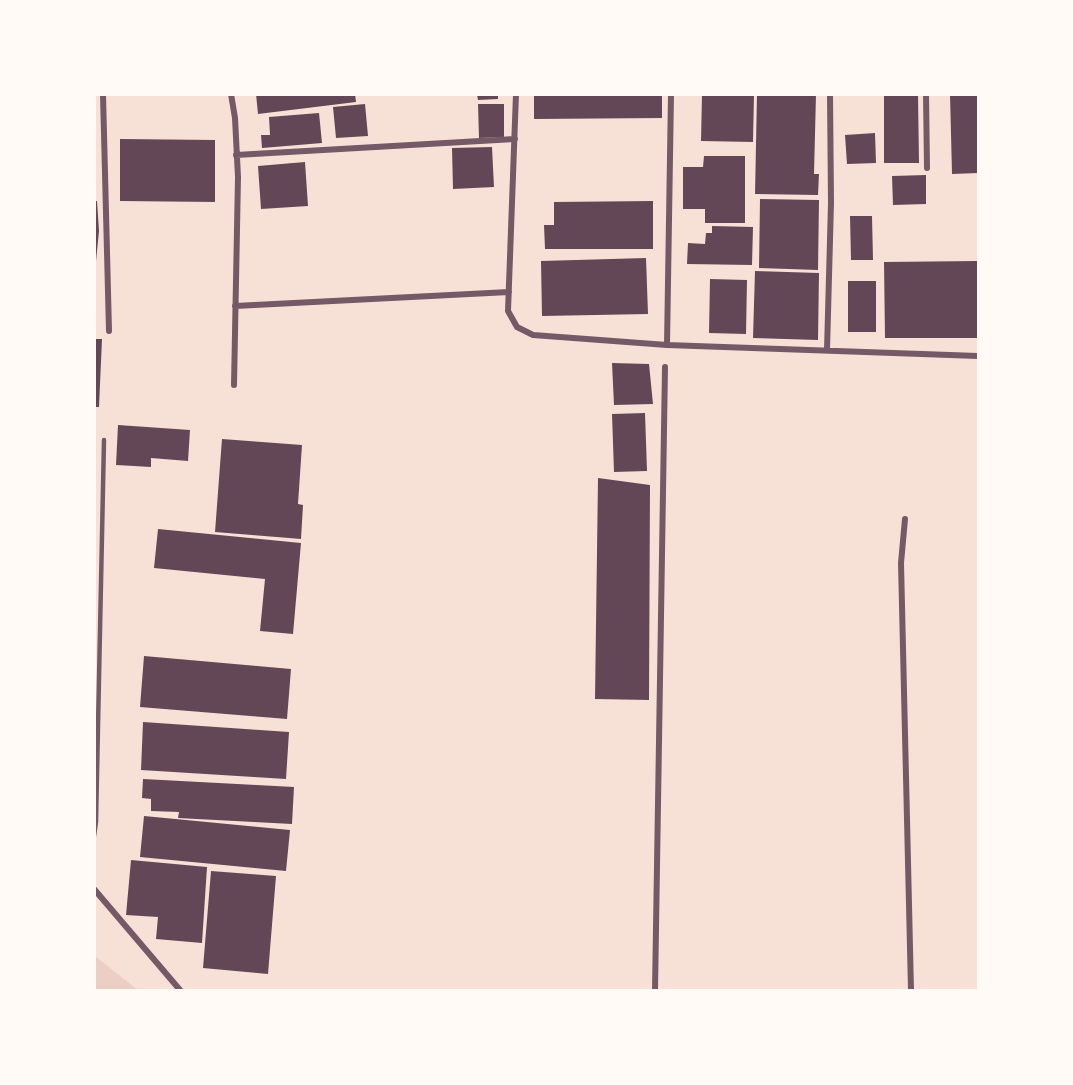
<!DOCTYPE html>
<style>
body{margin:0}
#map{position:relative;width:1073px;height:1085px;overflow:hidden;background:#f7e1d7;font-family:"Nunito Sans",sans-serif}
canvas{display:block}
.frame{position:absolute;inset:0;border:96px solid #fffaf5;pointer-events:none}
</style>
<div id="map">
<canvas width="1073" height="1085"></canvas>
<div class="frame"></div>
</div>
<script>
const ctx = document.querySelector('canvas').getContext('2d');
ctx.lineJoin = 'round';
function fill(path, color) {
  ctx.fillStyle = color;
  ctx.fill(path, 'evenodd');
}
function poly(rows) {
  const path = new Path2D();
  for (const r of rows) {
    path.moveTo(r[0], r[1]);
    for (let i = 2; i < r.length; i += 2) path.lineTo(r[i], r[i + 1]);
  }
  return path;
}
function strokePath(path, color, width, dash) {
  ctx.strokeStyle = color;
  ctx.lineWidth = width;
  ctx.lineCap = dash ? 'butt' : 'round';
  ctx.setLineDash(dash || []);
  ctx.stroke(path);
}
fill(poly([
 [94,956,95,956,138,990,95,990]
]), '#ebcfc5');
fill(poly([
 [256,94,355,94,356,102,258,114],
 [477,94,498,94,498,99,478,100],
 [534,94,662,94,662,118,534,119],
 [702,94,754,94,753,142,701,141],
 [757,94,816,94,814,174,819,174,818,195,755,194],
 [884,94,918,94,919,163,884,163],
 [950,94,978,94,978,173,952,174],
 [365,104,368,136,336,138,333,107],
 [478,104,504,104,504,137,479,138],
 [319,113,322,143,262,148,261,135,270,135,269,117],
 [875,133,876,163,847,164,845,135],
 [120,139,215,140,215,202,120,201],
 [492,147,494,187,453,189,452,148],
 [704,156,745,156,745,223,705,223,705,209,683,209,683,167,703,167],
 [305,162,308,206,261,209,258,166],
 [926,175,926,204,893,205,892,176],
 [760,199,819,200,818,270,759,268],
 [94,201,97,201,99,231,96,261,94,261],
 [653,201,653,249,545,249,544,225,554,225,554,202],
 [850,216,872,216,873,260,851,260],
 [712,226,753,227,752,265,687,264,688,243,705,244,706,233,712,233],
 [646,258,648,314,542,316,541,261],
 [978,261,978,338,885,338,884,262],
 [755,271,819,273,818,340,753,338],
 [710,279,747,280,746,334,709,333],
 [848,281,876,281,876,332,848,332],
 [94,339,102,339,99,407,94,407],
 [612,363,649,364,653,404,614,405],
 [645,413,647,471,614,472,612,414],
 [118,425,190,430,188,461,151,458,151,467,116,465],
 [222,439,302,445,298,504,303,505,301,539,215,532],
 [598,478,650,485,649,700,595,699],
 [158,529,301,543,293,634,260,631,265,579,154,568],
 [144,656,291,669,287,719,140,707],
 [143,722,289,732,286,779,141,770],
 [143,779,294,787,292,824,178,818,179,812,151,811,151,799,142,798],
 [144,816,290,830,286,871,140,857],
 [131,860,207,867,202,943,156,939,158,917,126,915],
 [211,871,276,876,268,974,203,968]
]), '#644757');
strokePath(poly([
 [94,836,96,822,104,440]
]), '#755966', 4.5);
strokePath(poly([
 [103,94,109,331],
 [231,94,235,118,238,177,234,385],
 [516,94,508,311,517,327,533,335,667,345,978,356],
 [926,94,927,168],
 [236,155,515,139],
 [235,306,509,292],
 [667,345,671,94],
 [827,350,831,203,830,94],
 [905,519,901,563,911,990],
 [94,889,180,990],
 [655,990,665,367]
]), '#755966', 6);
</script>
